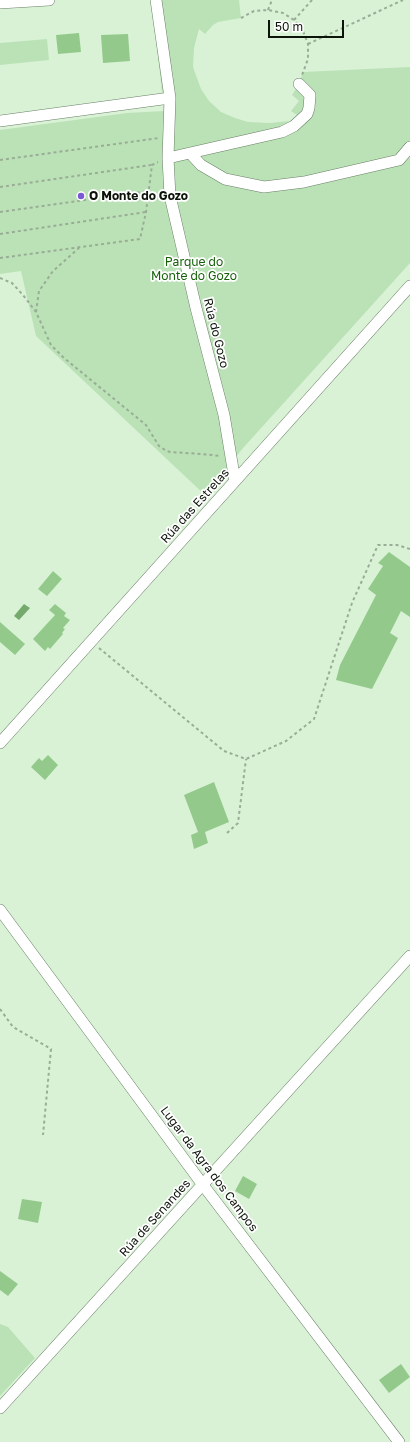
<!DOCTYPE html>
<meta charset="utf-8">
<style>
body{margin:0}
#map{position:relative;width:410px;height:1442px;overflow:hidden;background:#d9f2d6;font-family:"Golos Text",sans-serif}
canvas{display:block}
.scale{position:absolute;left:268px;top:20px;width:76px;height:18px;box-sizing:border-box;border:2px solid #0c140a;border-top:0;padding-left:5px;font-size:12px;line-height:14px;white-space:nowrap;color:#0c140a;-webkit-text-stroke:3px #fff;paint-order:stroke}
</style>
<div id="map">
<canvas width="410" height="1442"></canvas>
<div class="scale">50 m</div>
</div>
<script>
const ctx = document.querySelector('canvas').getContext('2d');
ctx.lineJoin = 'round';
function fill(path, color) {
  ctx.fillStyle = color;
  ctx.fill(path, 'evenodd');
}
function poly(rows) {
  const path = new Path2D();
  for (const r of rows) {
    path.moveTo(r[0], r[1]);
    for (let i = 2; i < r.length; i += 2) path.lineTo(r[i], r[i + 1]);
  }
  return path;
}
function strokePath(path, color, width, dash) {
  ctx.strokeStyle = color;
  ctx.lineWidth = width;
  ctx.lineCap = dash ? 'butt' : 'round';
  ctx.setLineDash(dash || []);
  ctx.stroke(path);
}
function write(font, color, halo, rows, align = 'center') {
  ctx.font = font + ' "Golos Text",sans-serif';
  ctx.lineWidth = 3.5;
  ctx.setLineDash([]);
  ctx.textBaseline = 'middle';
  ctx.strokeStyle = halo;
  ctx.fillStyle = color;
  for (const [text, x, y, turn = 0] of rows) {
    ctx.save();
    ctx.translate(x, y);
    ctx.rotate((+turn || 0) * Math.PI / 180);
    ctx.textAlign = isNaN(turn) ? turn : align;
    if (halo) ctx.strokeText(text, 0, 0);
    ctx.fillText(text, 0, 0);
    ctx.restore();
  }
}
fill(poly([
 [152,0,239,0,241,18,218,22,213,25,205,34,199,29,194,48,193,67,201,89,209,101,221,112,235,118,248,122,269,123,290,121,297,115,291,111,299,101,292,95,299,84,303,72,410,67,410,263,244,447,225,470,206,496,36,336,21,271,0,274,0,130,127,113,164,111],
 [47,39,49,60,0,65,0,43],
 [0,1324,8,1327,35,1358,0,1396]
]), '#bbe2b6');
fill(poly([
 [24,604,30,608,19,620,14,616]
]), '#74aa6c');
fill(poly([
 [79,33,81,52,58,54,56,35],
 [128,34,130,61,103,63,101,35],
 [389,552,410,567,410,617,401,611,390,633,398,638,372,689,336,680,340,665,376,595,368,589,383,566,378,563],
 [53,571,62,579,47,596,38,589],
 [55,604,66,613,64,616,70,620,63,628,65,629,62,633,63,634,50,649,48,647,45,651,33,639,55,615,49,610],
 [0,622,25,644,15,655,0,642],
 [48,755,58,765,45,780,31,767,39,758,42,761],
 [214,782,229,822,205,832,208,843,194,849,191,835,198,832,184,795],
 [243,1176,257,1184,249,1199,235,1191],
 [22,1199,42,1202,38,1223,18,1219],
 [0,1271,18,1284,8,1296,0,1290],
 [401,1364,410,1377,389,1393,379,1380]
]), '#93ca8b');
const minor = poly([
 [156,0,170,98,168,158,170,196,196,308,224,415,235,481],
 [0,3,49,0],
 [0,121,170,98],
 [190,153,201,165,225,179,264,187,304,182,399,160,410,147],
 [168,158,282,132,294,126,307,114,309,108,310,95,299,84],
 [0,743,410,286],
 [0,910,203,1185,399,1442],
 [0,1408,410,956]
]);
strokePath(minor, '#697f66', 12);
strokePath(poly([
 [268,10,272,0],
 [241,18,254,11,268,10,283,13,294,20,303,31,308,44,308,59,302,75],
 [294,20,312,0],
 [308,44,403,0],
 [0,160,159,138],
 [0,187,151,165],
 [0,212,149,191],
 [0,234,146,212],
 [0,258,140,239,146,212,152,165,158,162],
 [0,278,12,283,23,295,36,312,51,345,64,358,146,425,159,446,165,450,170,452,202,454,221,456],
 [36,312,39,291,53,271,79,248],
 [99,648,224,751,246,759,286,741,314,719,352,603,378,545,397,545,410,549],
 [227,833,238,823,246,759],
 [0,1009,13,1027,51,1049,43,1135]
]), '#99ad96', 2, [3, 3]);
strokePath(minor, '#fff', 11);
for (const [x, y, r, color] of [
 [81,196,4,"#7a5ad4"]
]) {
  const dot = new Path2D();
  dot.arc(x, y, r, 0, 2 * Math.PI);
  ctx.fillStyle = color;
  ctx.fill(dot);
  strokePath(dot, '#fff', 1.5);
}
write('bold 12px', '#0c140a', '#fff', [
 ["O Monte do Gozo",89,196]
], 'left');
write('12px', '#16600a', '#fff', [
 ["Parque do",194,262],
 ["Monte do Gozo",194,276]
]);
write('12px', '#0c140a', '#fff', [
 ["Rúa do Gozo",216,333,76],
 ["Rúa das Estrelas",195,506,-48],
 ["Lugar da Agra dos Campos",209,1169,53],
 ["Rúa de Senandes",155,1218,-48]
]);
</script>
